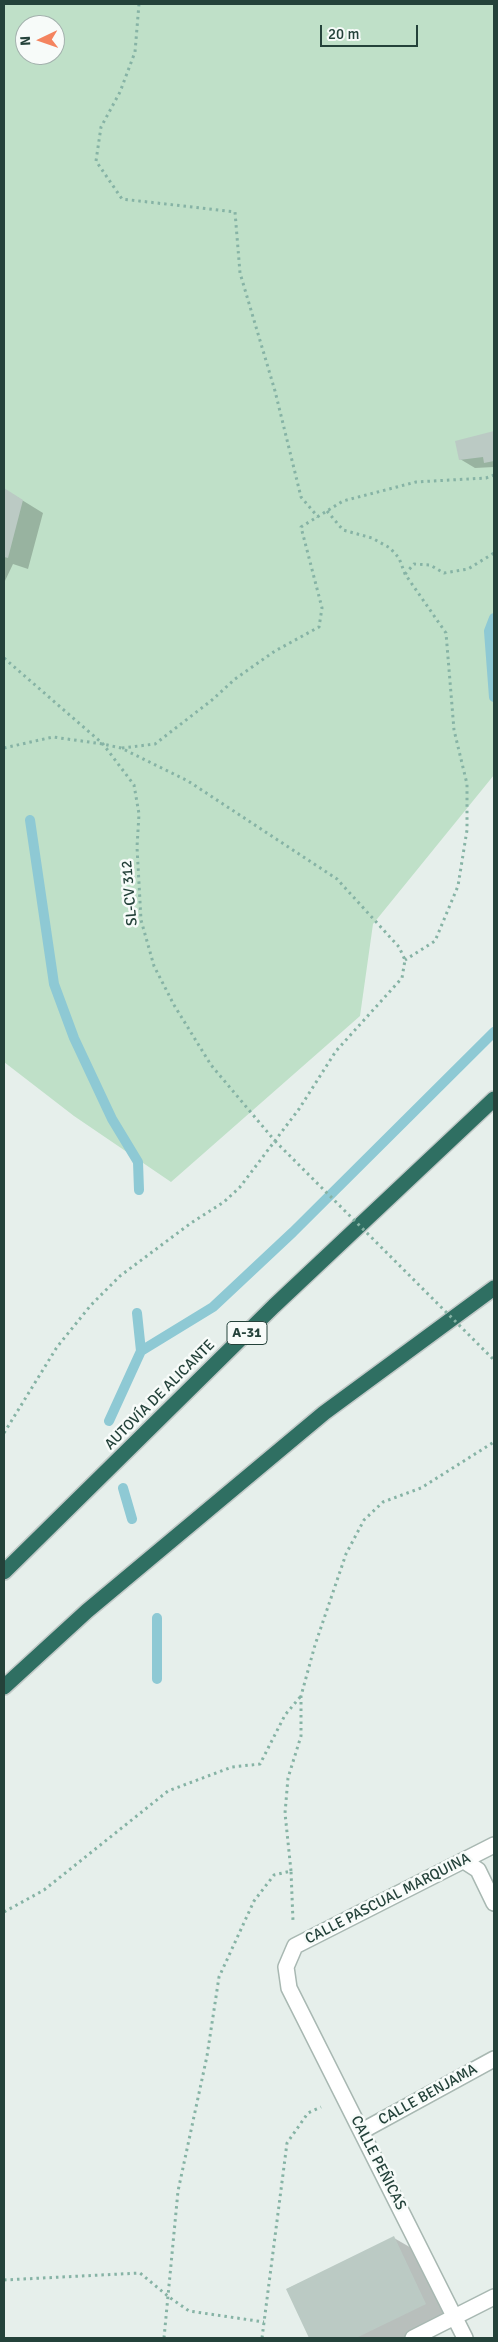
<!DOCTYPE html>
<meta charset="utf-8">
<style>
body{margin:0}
#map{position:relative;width:498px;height:2342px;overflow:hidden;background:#e6efeb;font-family:Signika,sans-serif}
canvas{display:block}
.frame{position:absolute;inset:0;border:5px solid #24423a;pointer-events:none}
.north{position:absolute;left:15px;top:15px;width:50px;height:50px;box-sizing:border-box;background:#f7fbf9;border:1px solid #a3b1ad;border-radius:50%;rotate:267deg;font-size:14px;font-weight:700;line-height:20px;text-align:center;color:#24423a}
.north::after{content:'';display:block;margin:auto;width:18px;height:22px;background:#f4845f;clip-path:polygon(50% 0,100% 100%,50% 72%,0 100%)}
.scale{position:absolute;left:320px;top:25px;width:98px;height:22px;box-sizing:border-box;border:2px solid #24423a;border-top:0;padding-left:6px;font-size:15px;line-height:18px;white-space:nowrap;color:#24423a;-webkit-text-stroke:4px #f7fbf9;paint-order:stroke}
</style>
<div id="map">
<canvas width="498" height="2342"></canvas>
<div class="frame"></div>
<div class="north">N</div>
<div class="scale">20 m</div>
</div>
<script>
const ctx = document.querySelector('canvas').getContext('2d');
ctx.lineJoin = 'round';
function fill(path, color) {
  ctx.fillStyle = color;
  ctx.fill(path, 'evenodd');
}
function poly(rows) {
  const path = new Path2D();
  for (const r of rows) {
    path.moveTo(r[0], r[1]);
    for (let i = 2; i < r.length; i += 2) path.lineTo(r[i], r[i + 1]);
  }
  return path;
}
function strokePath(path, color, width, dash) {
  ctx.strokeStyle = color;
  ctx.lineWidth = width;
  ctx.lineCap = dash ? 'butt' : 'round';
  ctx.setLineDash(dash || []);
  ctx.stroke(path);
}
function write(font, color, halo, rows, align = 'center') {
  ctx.font = font + ' Signika,sans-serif';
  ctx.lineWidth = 5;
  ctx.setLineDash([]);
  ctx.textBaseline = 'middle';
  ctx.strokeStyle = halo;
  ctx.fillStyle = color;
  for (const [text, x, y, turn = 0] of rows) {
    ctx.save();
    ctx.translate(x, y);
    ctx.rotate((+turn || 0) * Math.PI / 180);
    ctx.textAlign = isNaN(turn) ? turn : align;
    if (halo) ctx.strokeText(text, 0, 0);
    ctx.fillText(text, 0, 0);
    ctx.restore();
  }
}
fill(poly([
 [4,4,494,4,494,775,373,924,360,1016,171,1182,74,1116,4,1062],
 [25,25,55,25,55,55,25,55]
]), '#bfe0c8');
fill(poly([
 [494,433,494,467,475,468,460,459,456,442],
 [4,489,43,513,28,569,13,564,4,583],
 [394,2238,420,2253,452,2319,413,2338,311,2338,287,2289]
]), '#0003');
strokePath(poly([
 [494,618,489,631,494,697],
 [30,820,54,984,74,1038,112,1119,138,1162,139,1190],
 [141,1351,213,1307,293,1232,494,1032],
 [109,1421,141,1351,137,1313],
 [123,1488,132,1519],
 [157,1618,157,1679]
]), '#8ec9d4', 10);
fill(poly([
 [494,431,494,461,484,463,483,457,459,460,455,441],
 [4,488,23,500,8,558,4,557],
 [394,2236,426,2304,356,2338,309,2338,286,2289]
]), '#bbcac4');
const minor = poly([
 [464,1861,478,1870,494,1903],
 [362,2131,494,2059],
 [413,2338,494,2297],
 [465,2338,289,1988,286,1967,295,1946,494,1845]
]);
const motorway = poly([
 [4,1572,274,1306,494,1099],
 [4,1687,87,1611,324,1413,494,1288]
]);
strokePath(minor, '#a8b8b2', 18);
strokePath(motorway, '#c2cac8', 18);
strokePath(poly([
 [139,4,135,52,120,92,101,127,96,161,122,199,235,212,240,273,275,391,301,497,318,517],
 [327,511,343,530,372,538,390,548,399,558,405,574,446,633,454,730,467,784,467,830,458,886,435,941,405,960],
 [405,574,414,564,430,565,444,573,468,569,494,553],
 [4,658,103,744,134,785,139,814,137,847,141,920,154,966,174,1005,211,1065,275,1141],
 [4,748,53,737,103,744,121,748,188,781,337,879,399,947,405,960,402,978,336,1051,299,1109,240,1187,224,1202,191,1223,120,1276,91,1305,57,1347,4,1433],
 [122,748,155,744,212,700,235,679,275,651,319,627,322,608,301,527,343,501,416,482,486,478,494,475],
 [291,1871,285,1813,288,1778,301,1736,301,1696,315,1645,346,1554,364,1520,383,1502,421,1488,494,1442],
 [4,1912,44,1890,168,1791,232,1767,260,1764,285,1715,301,1696],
 [4,2280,140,2273,169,2297,189,2311,264,2322],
 [164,2338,178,2191,207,2056,219,1977,254,1901,274,1875,291,1871,293,1921],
 [262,2338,287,2143,308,2113,321,2107]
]), '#86b3a5', 3, [2.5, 4]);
strokePath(minor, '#fff', 15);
strokePath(motorway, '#2f6f62', 15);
strokePath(poly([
 [275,1141,494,1360]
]), '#86b3a5', 3, [2.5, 4]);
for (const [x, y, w] of [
 [247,1333,40]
]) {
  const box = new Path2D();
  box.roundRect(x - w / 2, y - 11.5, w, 23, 4);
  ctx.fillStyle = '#f7fbf9';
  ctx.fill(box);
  strokePath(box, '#24423a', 1);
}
write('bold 14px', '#24423a', null, [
 ["A-31",247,1333]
]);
write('15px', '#24423a', '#f7fbf9', [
 ["SL-CV 312",130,893,-95],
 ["AUTOVÍA DE ALICANTE",160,1395,-45],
 ["CALLE PASCUAL MARQUINA",388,1899,-27],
 ["CALLE BENJAMA",428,2095,-29],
 ["CALLE PEÑICAS",378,2163,63]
]);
</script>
